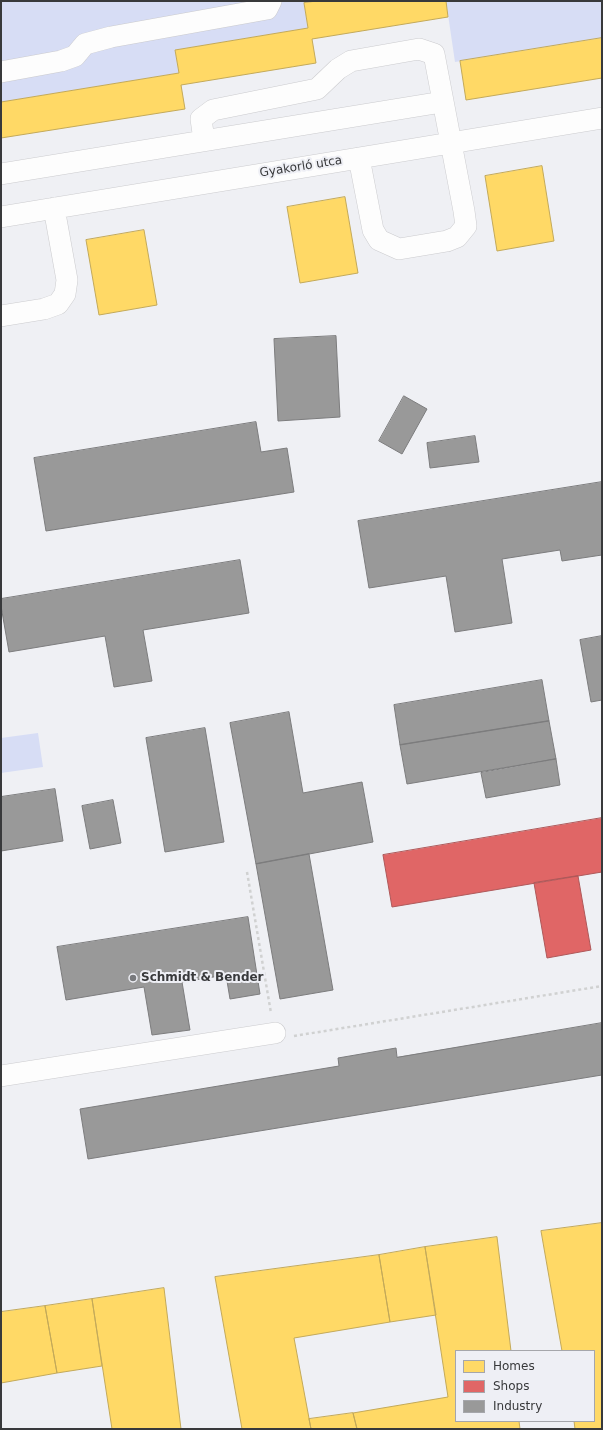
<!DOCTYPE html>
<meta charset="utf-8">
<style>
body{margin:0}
#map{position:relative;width:603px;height:1430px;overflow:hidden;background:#eff0f4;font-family:"DejaVu Sans",sans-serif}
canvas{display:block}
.frame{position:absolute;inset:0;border:2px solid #38393b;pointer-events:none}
.legend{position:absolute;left:455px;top:1350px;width:140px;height:72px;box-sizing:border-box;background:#eeeff5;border:1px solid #a5a6ab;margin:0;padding:5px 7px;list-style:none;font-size:12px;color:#38393b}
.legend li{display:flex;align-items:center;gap:8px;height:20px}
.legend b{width:20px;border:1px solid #a5a6ab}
</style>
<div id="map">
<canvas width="603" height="1430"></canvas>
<div class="frame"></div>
<ul class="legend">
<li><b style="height:11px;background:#ffd966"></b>Homes</li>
<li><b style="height:11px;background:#e06666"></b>Shops</li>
<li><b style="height:11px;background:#999"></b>Industry</li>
</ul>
</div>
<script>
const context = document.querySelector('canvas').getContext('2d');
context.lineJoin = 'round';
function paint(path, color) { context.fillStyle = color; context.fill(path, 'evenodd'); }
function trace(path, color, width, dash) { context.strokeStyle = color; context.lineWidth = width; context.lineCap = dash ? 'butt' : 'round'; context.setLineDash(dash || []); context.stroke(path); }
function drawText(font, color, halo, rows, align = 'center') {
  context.font = font + ' "DejaVu Sans",sans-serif'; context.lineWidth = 4; context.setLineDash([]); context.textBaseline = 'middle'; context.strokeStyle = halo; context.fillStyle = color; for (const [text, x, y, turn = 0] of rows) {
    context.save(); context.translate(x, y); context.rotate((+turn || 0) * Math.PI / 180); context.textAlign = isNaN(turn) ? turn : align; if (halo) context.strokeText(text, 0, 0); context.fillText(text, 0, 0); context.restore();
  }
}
paint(new Path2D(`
 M1,1H317L304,3L308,28L175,50L179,73L1,102Z
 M446,1H602V38L455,62Z
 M38,733L43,767L1,773V738Z`), '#d7ddf5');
const homes = new Path2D(`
 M317,1H446L448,17L312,39L316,63L181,85L185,109L1,138V102L179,73L175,50L308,28L304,3Z
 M602,38V78L466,100L460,61Z
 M542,166L554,241L497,251L485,176Z
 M345,197L358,273L300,283L287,207Z
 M144,230L157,305L99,315L86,240Z
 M602,1223V1429H575L574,1421H594V1351H562L541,1231Z
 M497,1237L511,1351H456V1421H519L520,1429H357L353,1413L448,1397L425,1247Z
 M425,1247L436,1315L390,1322L379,1255Z
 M379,1255L390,1322L294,1338L311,1429H242L215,1277Z
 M164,1288L181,1429H112L92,1299Z
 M92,1299L102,1366L57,1373L45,1306Z
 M45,1306L57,1373L1,1383V1312Z
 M353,1413L357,1429H311L309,1419Z`);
paint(homes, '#ffd966');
trace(homes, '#c3a959', 1);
const shops = new Path2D(`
 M602,818V872L392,907L383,855Z
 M578,876L591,950L547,958L534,883Z`);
paint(shops, '#e06666');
trace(shops, '#ae5859', 1);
const industry = new Path2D(`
 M336,336L340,417L278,421L274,339Z
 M404,396L427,409L402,454L379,441Z
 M256,422L261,452L287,448L294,492L46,531L34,458Z
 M475,436L479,462L430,468L427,443Z
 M602,482V555L562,561L560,550L502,559L512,623L455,632L446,576L369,588L358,521Z
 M240,560L249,613L143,630L152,681L114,687L105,636L9,652L1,606V599Z
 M602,636V700L591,702L580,640Z
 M542,680L549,721L400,745L394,705Z
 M289,712L303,793L362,782L373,842L256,864L230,723Z
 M549,721L556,759L407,784L400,745Z
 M205,728L224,842L165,852L146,738Z
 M556,759L560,785L486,798L481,773Z
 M55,789L63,841L1,851V797Z
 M113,800L121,843L90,849L82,806Z
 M309,854L333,990L280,999L256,864Z
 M248,917L260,994L230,999L226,975L182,982L190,1030L152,1035L144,987L66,1000L57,947Z
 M602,1023V1075L88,1159L80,1109L339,1066L338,1058L396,1048L397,1057Z`);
paint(industry, '#999');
trace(industry, '#7c7c7d', 1);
const minor = new Path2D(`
 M1,72L61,61L75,56L85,44L111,37L267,9L271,1
 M204,140L201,119L213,110L317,89L338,69L351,61L419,49L434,54L464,211L466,226L457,237L447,241L399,249L379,240L373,230L359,158
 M1,174L442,102
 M1,217L602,118
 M1,316L44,309L58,304L65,294L67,280L54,208
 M1,1076L275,1033`);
trace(minor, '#cbcbce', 22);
trace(new Path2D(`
 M247,872L271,1013
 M294,1036L602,986`), '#d0d1d1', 2.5, [3, 3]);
trace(minor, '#fdfdfd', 21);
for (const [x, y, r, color] of [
 [133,978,4,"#78797c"]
]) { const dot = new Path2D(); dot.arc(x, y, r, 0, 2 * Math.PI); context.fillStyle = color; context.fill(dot); trace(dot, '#eeeff5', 1.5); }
drawText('12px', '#38393b', '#eeeff5', [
 ["Gyakorló utca",301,167,-9]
]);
drawText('bold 12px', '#38393b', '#eeeff5', [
 ["Schmidt & Bender",141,978]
], 'left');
</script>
